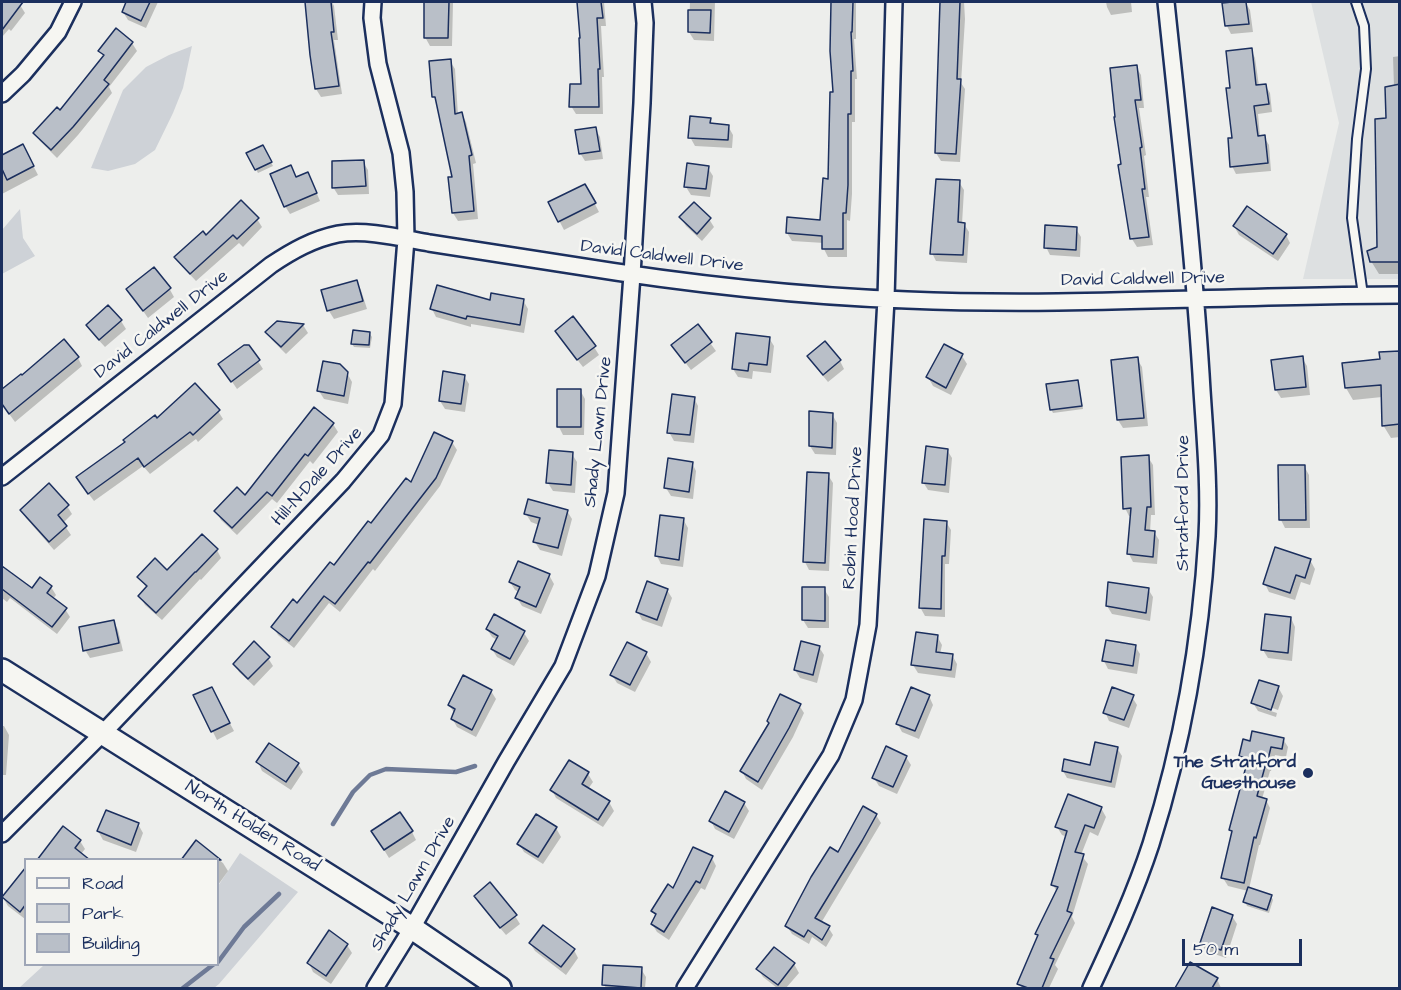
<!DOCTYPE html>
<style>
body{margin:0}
#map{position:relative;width:1401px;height:990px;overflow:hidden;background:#edeeec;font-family:"Architects Daughter",sans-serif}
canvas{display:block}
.frame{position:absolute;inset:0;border:3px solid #1b2f5e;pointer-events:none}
.legend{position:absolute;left:24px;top:858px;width:195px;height:108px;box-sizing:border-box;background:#f6f6f2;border:2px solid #9ea6b7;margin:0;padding:8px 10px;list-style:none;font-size:18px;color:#1b2f5e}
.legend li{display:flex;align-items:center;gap:12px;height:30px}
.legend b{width:30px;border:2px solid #9ea6b7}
.scale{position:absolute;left:1182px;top:939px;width:120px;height:27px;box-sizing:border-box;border:3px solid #1b2f5e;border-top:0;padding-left:8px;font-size:18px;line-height:21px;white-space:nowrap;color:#1b2f5e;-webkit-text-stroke:4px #f6f6f2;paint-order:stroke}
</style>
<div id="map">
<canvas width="1401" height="990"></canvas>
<div class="frame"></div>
<ul class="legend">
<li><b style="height:8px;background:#f6f6f2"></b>Road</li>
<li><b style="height:16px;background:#ced2d7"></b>Park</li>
<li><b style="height:16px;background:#b9bfc8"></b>Building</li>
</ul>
<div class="scale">50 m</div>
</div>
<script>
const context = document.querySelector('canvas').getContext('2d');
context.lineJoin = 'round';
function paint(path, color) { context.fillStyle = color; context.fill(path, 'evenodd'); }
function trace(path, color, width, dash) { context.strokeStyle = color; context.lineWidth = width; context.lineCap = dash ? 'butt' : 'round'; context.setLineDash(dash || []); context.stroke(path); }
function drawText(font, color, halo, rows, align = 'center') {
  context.font = font + ' "Architects Daughter",sans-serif'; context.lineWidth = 5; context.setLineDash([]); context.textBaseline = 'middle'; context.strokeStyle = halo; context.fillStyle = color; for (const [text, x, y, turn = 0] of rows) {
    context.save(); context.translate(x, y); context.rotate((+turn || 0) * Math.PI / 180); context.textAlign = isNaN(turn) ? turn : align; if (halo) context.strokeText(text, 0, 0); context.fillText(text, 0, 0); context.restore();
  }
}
paint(new Path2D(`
 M1311,2H1399V279H1303L1339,123Z`), '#dde0e1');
paint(new Path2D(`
 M192,46L183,88L173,113L155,150L135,164L108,171L91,168L123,90L146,67L169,55Z
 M20,209L23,238L35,256L2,274V230Z
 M240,853L298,892L219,984L214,988H19L44,965L218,964V886Z`), '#ced2d7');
paint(new Path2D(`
 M2,2H16L20,5L25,13L11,31L9,29L2,37Z
 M128,2H158L146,28L128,20L123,12Z
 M307,2H332L334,6L338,40H334L342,94L321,97L316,89L311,55Z
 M426,2H452L453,3L452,46H430L425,37Z
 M578,2H604L606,26H601L604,77H602L603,114H576L571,106L583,85L582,40Z
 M690,2H715L714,41L694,40L689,32Z
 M833,2H856V39H854L857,79H855V122H852V194L850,221L847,220V257H828L824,249V243L792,241L787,233L821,222L830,180L834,94L831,51Z
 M940,2H964L965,19L961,83L965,89L960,162L941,161L936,153Z
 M1106,2H1131L1132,12L1111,15L1107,7Z
 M1245,2L1250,10L1253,32L1231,34L1227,26L1224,4Z
 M132,43L137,51L109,87L112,93L78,135L57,158L40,141L35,133L60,112L104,58L100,51Z
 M1251,50L1255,58L1259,86L1265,85L1270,93L1272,112L1258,114L1260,137H1264L1269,145L1271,171L1236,174L1232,166L1234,139L1232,89Z
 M1400,56V274H1379L1371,261L1379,249L1388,120L1394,87L1393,57Z
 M450,61L455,69L458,115L462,114L466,122L476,163L473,164L478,219L458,221L453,213L454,178L438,104L434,97Z
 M1136,67L1141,75L1144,108H1139L1146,155L1144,156L1149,197H1146L1153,245L1137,247L1132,239L1120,166H1123Z
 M710,119L713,125L728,126L733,135L732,148L695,146L690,137Z
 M595,128L600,137L603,159L585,161L580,153Z
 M23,146L38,175L2,194V157Z
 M263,147L273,166L258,173L248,154Z
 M363,162L368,170L369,194L338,195L333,187Z
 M708,168L713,176L710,197L691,195L686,187Z
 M296,178L312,182L320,201L290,214L285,206Z
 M959,182L964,190L962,224H964L969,232L967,263L936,261L932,253Z
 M585,185L599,212L564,230L550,203Z
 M681,218L709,219L714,227L702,241L686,226Z
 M257,219L262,227L243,247L239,243L196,281L181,265L176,257L206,237Z
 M1234,226L1286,235L1290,243L1278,261L1239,235Z
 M1076,229L1081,237L1080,257L1050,255L1046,247Z
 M356,281L361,290L367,309L334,319L329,311L323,291Z
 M169,288L174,297L148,318L128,289Z
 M523,300L528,309L524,333L471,324V327L436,317L432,309L491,302Z
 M108,307L121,321L126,329L105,347L92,333L88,325Z
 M277,322L303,325L308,333L286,354L272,340L267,332Z
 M698,326L716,351L691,370L678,353Z
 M370,334L372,337L370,348L354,347L352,344Z
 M769,338L774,346L771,373L753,371L752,379L738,377L733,369Z
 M561,339L594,347L599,355L583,367Z
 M63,342L78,358L82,366L15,422L2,404V391L21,376L22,377Z
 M247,344L263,369L237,389L220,364Z
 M944,346L962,356L967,364L951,395L933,386L928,377Z
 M1400,353V437L1391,438L1383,425L1382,397L1353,400L1346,388Z
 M809,357L840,361L844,369L828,382L814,365Z
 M1302,358L1307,366L1310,395L1281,398L1276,390Z
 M1137,359L1142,367L1148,426L1123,428L1118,420Z
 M347,373L352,382L348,404L324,399L319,391Z
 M464,376L469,384L465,412L445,409L440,401Z
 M1077,381L1079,385L1083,409L1053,413L1051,409Z
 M580,390L585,399L584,435H563L559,427Z
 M694,398L698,406L694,443L674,441L669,432Z
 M218,411L223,419L198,442L196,439L150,474L143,466L94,501L82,485L156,420Z
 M832,414L837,423L836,455L815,454L810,446Z
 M333,424L338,432L313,464L310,461L277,503L272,499L237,535L221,520L216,511L245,497Z
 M452,442L457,450L440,486L375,571L373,569L340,612L329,603L294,648L278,635L273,627L298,605L334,567L371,525Z
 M947,450L952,458L949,493L928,490L923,482Z
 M572,454L577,462L575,493L553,491L548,483Z
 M1148,457L1153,465L1155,515H1151L1150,532H1154L1159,540L1157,564L1133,562L1129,554L1132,516H1129L1125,508Z
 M692,463L696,471L693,499L671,496L666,488Z
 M1304,466L1309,475L1310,528H1285L1281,520Z
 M828,475L833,483L829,571L809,570L805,562Z
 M67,506L72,514L63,523L71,535L54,550L26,518L21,510Z
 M567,511L572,519L562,556L540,550L535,542L539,525L531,522L526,514Z
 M683,519L688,528L683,567L661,564L657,556Z
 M946,522L951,530L949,564H945V617L925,616L920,607Z
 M217,550L221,558L201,580L200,579L162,620L145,605L140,596L147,589L139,577L167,572Z
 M1310,560L1315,569L1310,585L1301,582L1295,600L1269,592L1265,584Z
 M2,568L32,590L51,587L56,595L53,599L65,609L70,617L57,634L10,598L7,602L2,598Z
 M549,575L554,584L541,614L522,606L517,598L519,592L515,590L510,582Z
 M824,589L829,597V628H808L803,620Z
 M1148,589L1153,597L1150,621L1112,614L1107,606Z
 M667,590L672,598L662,627L642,620L638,612Z
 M1291,618L1295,627L1292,661L1268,658L1263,650Z
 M114,622L118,630L123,651L90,658L85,650Z
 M487,629L524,633L529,641L514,666L497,657L492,649L497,640L492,637Z
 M937,636L942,645L940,654L952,655L957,664L955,678L918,673L913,665Z
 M1135,646L1140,654L1137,674L1108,669L1104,661Z
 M819,647L824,655L817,683L800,678L795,670Z
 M646,653L651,662L635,692L617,683L612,675Z
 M268,658L273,666L254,686L239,672L234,664Z
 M1278,687L1283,696L1278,710L1258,703V707L1277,713L1276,717L1258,711L1253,703Z
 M491,691L496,699L476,737L457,727L452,718L455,714L449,705Z
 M195,696L216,697L234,731L217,740Z
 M929,696L933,705L919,739L902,732L897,723Z
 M1132,697L1137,705L1129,728L1109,721L1105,712Z
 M799,705L804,713L793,737L762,790L746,779L742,771Z
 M2,726H4L9,735L6,775H2Z
 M1283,739L1288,747L1286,757L1275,755L1271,771H1270L1262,799L1266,800L1270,808L1260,845H1259L1249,889L1271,896L1273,900L1269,913L1247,906L1245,902L1248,891L1228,886L1223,878L1233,834L1231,830L1248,765H1246L1241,756L1251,743Z
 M1117,748L1122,756L1115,788L1067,778L1063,771L1092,767Z
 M906,757L911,765L897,794L879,786L874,778Z
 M258,762L298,764L303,772L291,790L262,771Z
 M588,774L593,782L588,789L609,802L614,811L603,827L556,798L552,790Z
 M744,803L749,811L734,839L715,829L711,821Z
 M1101,808L1106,817L1098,836L1090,832L1081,855L1088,864L1072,917L1075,923L1055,965L1058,969L1049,988H1022L1019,984L1039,936L1037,934L1057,892L1053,885L1067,837L1062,835L1057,827Z
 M876,815L881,823L821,923L828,927L833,935L826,947L812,937L809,944L792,934L787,926L838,854Z
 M537,816L556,828L561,837L543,864L524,852L519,844Z
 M138,824L143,833L136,852L103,840L98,831Z
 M412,832L416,840L389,858L378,840Z
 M80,841L85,849L81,854L39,860Z
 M196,842L223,863L228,871L218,885V860Z
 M712,858L716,866L705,890L701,888L669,940L657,932L652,924L656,917L653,911Z
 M26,877V918L25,919L8,906L3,898Z
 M476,896L515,916L520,924L506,935L480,904Z
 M1232,916L1237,924L1226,958L1206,951L1201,943Z
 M530,943L574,950L578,958L566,975L535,951Z
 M347,945L352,953L331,984L313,972L309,963Z
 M794,964L799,973L786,988H777L763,977L758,969Z
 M1190,966L1217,979L1221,988H1176Z
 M641,969L646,977L645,988H606L604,985Z`), '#0003');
trace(new Path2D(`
 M333,824L353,792L370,775L386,769L456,772L475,766
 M218,962L244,927L279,894
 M183,988L214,964`), '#6e7a96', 4.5);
const building = new Path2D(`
 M2,2H23L2,30Z
 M126,2H150L141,21L122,12Z
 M305,2H331L334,32H331L339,86L315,89L310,55Z
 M424,2H449L448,38H424Z
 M577,2H601L603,18H597L600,69H598L599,107H569L570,84H581L579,38H580Z
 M831,2H853L852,32H851L853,71H851V114H848V185L846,213H843V249H822V236L786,233L787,217L820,220L823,178L828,179L830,92H833L830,51Z
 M940,2H960L957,79H961L956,154L935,153Z
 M1232,2H1246L1249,24L1225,26L1222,3Z
 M688,10H711L710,33L688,32Z
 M116,28L133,42L104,80L109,84L73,127L51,150L33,133L57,107L60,110L104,55L98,51Z
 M1252,48L1256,85L1266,84L1269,104L1254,106L1258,136L1265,135L1268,163L1230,167L1228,138H1232L1226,88H1230L1226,51Z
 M451,59L455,114L462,112L472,155L469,156L474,211L452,213L448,177H452L435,97H432L429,61Z
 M1137,65L1141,100H1135L1142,147L1140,148L1145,189H1142L1149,237L1130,239L1118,165L1121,164L1114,117H1115L1110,68Z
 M1400,84V262H1370L1367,251L1377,247L1375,119L1386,118L1385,87Z
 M690,116L711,118L710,123L729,125L728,140L688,138Z
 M596,127L600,151L579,154L575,130Z
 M23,144L34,166L7,180L2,169V155Z
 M263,145L272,162L255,170L246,153Z
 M364,160L366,186L332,188V161Z
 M687,163L709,166L706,189L684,187Z
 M291,165L296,177L308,172L317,193L284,207L270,174Z
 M936,179L960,180L958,222L965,223L963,255L930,254Z
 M585,184L596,203L558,222L548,202Z
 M241,200L259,218L237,239L233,235L190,274L174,257L203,231L206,235Z
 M694,202L711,218L697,234L679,217Z
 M1247,206L1287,234L1273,254L1233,226Z
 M1045,225L1077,227L1076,250L1044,248Z
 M154,267L171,288L143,311L126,289Z
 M357,280L363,301L327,311L321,290Z
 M437,285L490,300L491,293L524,299L520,325L467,316L466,319L430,309Z
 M108,305L122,320L99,340L86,325Z
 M573,316L596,346L577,360L555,331Z
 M277,321L304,324L281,347L265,332Z
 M698,324L712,342L685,363L671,345Z
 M353,330L370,332L369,345L351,344Z
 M736,333L770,337L767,365L749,363L748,371L732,369Z
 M64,339L79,357L9,414L2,404V389L21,374L22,375Z
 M825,341L841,360L823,375L807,356Z
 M944,344L963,354L946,388L926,377Z
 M244,345H249L260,360L231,382L218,364Z
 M1400,351V424L1382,426L1381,385L1345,388L1342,363L1380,359L1379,352Z
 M1303,356L1306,387L1275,390L1271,360Z
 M1138,357L1144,418L1117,420L1111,360Z
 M323,361L340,364L348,372L344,396L317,391Z
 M443,371L465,375L461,404L439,401Z
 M1078,380L1082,406L1050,410L1046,384Z
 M195,383L220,410L193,435L190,432L144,467L138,458L88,494L76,477L125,442L123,440L155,415L157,418Z
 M557,389H581V427H557Z
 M672,394L695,397L690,435L667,433Z
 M314,407L334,423L308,456L305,454L272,496L267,492L232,528L214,511L237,487L245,495Z
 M809,411L833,413L832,448L809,446Z
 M434,432L453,441L436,478L370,563L368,562L335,604L324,596L289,641L271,627L293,599L297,603L330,562L334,565L368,521L371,523L406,478L411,482Z
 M926,446L948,449L945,485L922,483Z
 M549,450L573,452L571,485L546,483Z
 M1149,455L1151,507H1147L1145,530L1155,531L1153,557L1127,554L1131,508L1123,509L1121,457Z
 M668,458L693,462L689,492L664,488Z
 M1278,465H1305L1306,520H1279Z
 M807,472L829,473L825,563L803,562Z
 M49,483L69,505L58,515L67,526L49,542L20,510Z
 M528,499L568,510L558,548L533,542L540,518L524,514Z
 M660,515L684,518L679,560L655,556Z
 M924,519L947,521L945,556H942L941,609L919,608Z
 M202,534L218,549L196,572H195L156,613L138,596L147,586L137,577L155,558L167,570Z
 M1275,547L1311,559L1305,578L1296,575L1290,593L1263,584Z
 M518,561L550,574L536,607L515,598L520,587L509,582Z
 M2,566L32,588L40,577L52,586L47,593L67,608L52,627L2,589Z
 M647,581L668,589L657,620L636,612Z
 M1108,582L1149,588L1146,613L1106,606Z
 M802,587H825V621L802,620Z
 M494,614L525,631L510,659L491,649L498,636L486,629Z
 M1265,614L1291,617L1288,653L1261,650Z
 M114,620L119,643L83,651L79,627Z
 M916,632L938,635L936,652L953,654L951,670L911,665Z
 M1106,640L1136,645L1133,666L1102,661Z
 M254,641L270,657L248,679L233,664Z
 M801,641L820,646L813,675L794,670Z
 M627,642L647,652L630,685L610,675Z
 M463,675L492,690L472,730L451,719L455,709L448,705Z
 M1259,680L1279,686L1271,710L1251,703Z
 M212,687L230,723L211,732L193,695Z
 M911,687L930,695L915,731L896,724Z
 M1112,687L1134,695L1124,720L1103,713Z
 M780,694L801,704L789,728L758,782L740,771L769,723L767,721Z
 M1252,731L1284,738L1282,749L1271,747L1267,764L1266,763L1257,796L1267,799L1256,838L1254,837L1244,883L1221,878L1232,831L1229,830L1248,759L1239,756L1243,739L1250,741Z
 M1095,742L1118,747L1111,782L1062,771L1064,759L1090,765Z
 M269,743L299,763L286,782L256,762Z
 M886,746L907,756L893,787L872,778Z
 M569,760L589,772L582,784L610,801L598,820L550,790Z
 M725,791L745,802L729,832L709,821Z
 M1068,794L1102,807L1094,828L1085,825L1075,852L1084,854L1067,911L1072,913L1050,958L1054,959L1042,988H1028L1017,984L1038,935L1035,934L1058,887L1051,885L1067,831L1055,827Z
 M863,806L877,814L862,841L815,918L830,926L822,940L808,930L804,937L785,926L811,877L830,847L838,852Z
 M106,810L139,823L131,845L97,831Z
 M400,812L413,831L384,850L371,831Z
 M536,814L557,827L538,857L517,844Z
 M63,826L81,840L75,848L90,860H37Z
 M196,840L221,860H181Z
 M693,847L713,856L700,883L696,881L664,932L651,924L656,914L651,911L668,884L673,888Z
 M26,867V904L20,912L2,897Z
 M490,882L517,915L500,928L474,896Z
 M1248,887L1272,895L1267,910L1243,902Z
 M1212,907L1233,915L1221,950L1200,943Z
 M543,925L575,949L561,967L529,943Z
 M329,930L348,944L326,976L307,963Z
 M774,947L795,963L778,985L756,969Z
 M1190,962L1218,978L1212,988H1175Z
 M603,965L642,967L641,988L602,985Z`);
paint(building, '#b9bfc8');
trace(building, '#1b2f5e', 1.5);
const service = new Path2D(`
 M1356,2L1364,26L1366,69L1357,139L1352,218L1363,295`);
const minor = new Path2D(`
 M2,94L23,74L58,32L73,2
 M2,477L271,265C292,251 313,239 338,234C366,229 401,238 429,243C476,250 524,258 571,265C682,283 794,296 907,300C1071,307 1235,295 1400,295
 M2,834L102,734L343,481L381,435L393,404L406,239L405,192L401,153L378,64L372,18L373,2
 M375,988L412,928L506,762L563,666L597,576L616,493L632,275L642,103L645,23L643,2
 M685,988L831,755L854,700L868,625L886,299L894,2
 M1091,988C1113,941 1135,893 1151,844C1182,746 1201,638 1207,536C1210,482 1204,428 1201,374C1193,250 1179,126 1166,2`);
const secondary = new Path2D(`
 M2,670L412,928L500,988`);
trace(service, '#1b2f5e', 12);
trace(minor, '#1b2f5e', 20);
trace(secondary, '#1b2f5e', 26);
trace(service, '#f6f6f2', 8);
trace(minor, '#f6f6f2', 15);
trace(secondary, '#f6f6f2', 21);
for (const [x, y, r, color] of [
 [1308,773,6,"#1b2f5e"]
]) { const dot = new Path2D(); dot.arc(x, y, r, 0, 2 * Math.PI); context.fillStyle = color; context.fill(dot); trace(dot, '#f6f6f2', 2); }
drawText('18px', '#1b2f5e', '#f6f6f2', [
 ["David Caldwell Drive",662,257,7],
 ["David Caldwell Drive",1143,280,-1],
 ["David Caldwell Drive",162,325,-38],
 ["Shady Lawn Drive",599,432,-84],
 ["Hill-N-Dale Drive",318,477,-48],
 ["Stratford Drive",1184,503,-90],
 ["Robin Hood Drive",854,518,-87],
 ["North Holden Road",252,827,32],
 ["Shady Lawn Drive",414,884,-60]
]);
drawText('bold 18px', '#1b2f5e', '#f6f6f2', [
 ["The Stratford",1296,763],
 ["Guesthouse",1296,784]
], 'right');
</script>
